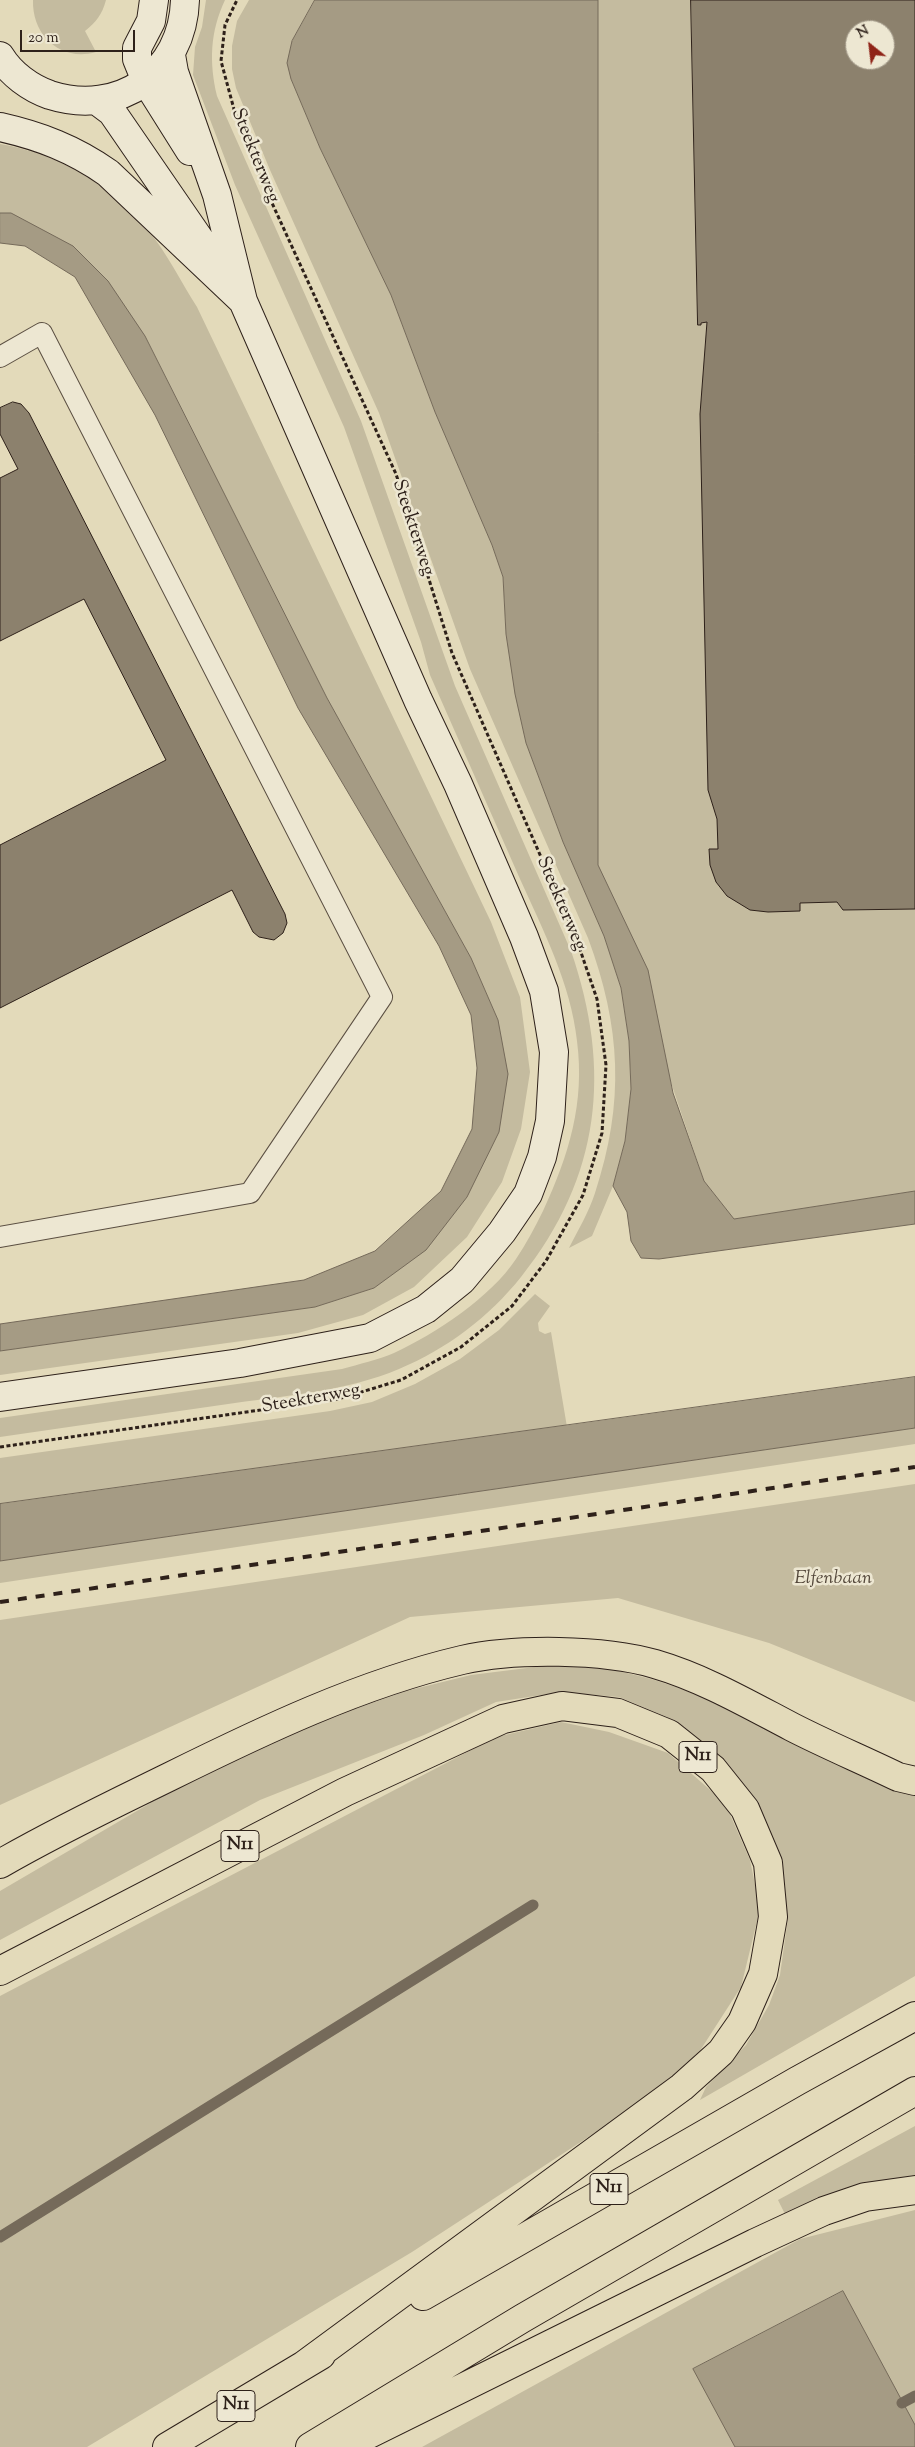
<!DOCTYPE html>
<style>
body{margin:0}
#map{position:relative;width:915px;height:2447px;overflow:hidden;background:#e3daba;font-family:"Sorts Mill Goudy",serif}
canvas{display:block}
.north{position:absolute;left:845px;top:20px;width:50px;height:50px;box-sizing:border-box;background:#ede7d2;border:1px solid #a19888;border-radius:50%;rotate:331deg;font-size:14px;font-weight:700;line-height:20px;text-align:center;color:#2e211a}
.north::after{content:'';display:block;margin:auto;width:18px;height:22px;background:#8f2418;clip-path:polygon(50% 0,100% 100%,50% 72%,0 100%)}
.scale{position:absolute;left:20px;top:30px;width:115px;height:22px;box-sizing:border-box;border:2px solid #2e211a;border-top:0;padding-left:6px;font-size:15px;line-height:18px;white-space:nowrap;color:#2e211a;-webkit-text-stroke:4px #ede7d2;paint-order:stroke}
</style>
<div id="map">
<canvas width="915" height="2447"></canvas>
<div class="north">N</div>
<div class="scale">20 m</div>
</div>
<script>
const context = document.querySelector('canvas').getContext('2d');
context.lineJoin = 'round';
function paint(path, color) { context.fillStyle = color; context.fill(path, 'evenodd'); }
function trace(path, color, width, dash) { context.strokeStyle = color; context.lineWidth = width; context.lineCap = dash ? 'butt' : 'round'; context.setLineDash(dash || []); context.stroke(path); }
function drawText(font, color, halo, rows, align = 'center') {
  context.font = font + ' "Sorts Mill Goudy",serif'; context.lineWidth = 5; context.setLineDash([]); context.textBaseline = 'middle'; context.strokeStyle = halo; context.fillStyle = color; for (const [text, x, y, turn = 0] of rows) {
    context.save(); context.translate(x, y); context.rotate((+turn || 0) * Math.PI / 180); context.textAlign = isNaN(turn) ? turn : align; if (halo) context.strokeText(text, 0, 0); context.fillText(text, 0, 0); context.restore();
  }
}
paint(new Path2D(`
 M33,0H106C102,15 96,22 85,31L96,52C61,62 32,36 33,0Z
 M206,0H225C210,32 209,62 217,96L361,421L455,686L571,951C612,1070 601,1177 521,1277C489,1317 447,1349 399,1369C347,1391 290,1395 235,1403C156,1414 78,1426 0,1437V1418L342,1369C359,1364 378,1360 394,1353C435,1334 491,1297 516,1259C526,1244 535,1227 543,1211C569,1155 585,1103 577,1041C571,984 543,930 520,879C490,811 460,743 430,675L421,642L344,427L235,185L193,75L195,47L202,27Z
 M249,0H315L292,41L291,79L320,148L391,295L435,412L492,545L503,577L506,634L526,743L563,842L604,936L621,988L629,1041L631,1089L625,1141L613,1186L592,1236L569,1248C578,1230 589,1212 595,1193C625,1102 621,1027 588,938L470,669L379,413L270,170L236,88L232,69V46L237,21Z
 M598,0H915V1191L734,1219L704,1181L598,865ZM855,30H885V60H855Z
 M0,144C59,154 109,184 148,230C167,253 181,282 197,307L491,922L520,997L530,1072L521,1129L502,1182L467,1237L414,1287L363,1315L298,1333L0,1375V1351L315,1307L374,1288L467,1197L498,1020L471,958L327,698L145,336L11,213H0Z
 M535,1294L550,1306L538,1323L539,1331L545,1334L551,1332L567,1427L0,1504V1458L330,1411L372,1402L415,1384L460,1359L499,1330Z
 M915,1428V1444L0,1583V1561Z
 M915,1484V1702L769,1643L618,1598L410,1617L0,1805V1620Z
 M559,1664C613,1666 669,1681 717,1704C783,1735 844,1775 915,1794V1976L700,2100L706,2087L746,2045L769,2005L780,1975L788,1918L781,1865L737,1777L703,1743L667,1717L619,1697L561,1692L496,1702L424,1735L260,1800L0,1940V1891L224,1760L306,1726L406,1691L471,1675Z
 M561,1722L609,1732L668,1753L725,1803L750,1860L760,1909L741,1987L685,2074L412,2252L87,2447H0V1996L496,1737Z
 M915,2126V2175C865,2183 831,2192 785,2214L778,2200Z
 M915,2210V2447H422L800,2239Z`), '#c4bb9f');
const water = new Path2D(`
 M315,0H598V865L648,970L673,1093L704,1181L734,1219L915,1191V1224L659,1259L641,1258L631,1241L627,1212L613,1186L625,1141L631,1089L629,1041L621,988L604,936L563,842L526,743L515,694L506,634L503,577L492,545L435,412L391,295L320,148L291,79L287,63L292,41Z
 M0,213H11L73,246L108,281L145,336L327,698L471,958L498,1020L508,1074L499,1132L467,1197L426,1250L374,1288L315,1307L0,1351V1324L304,1280L375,1251L441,1191L472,1129L477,1068L471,1015L439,946L298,708L155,415L75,277L25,246L0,243Z
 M915,1377V1428L0,1561V1504Z
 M843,2291L915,2425V2447H735L693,2369Z`);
paint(water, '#a59b84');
trace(water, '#756a5a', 1);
trace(new Path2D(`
 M0,2237L533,1905
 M902,2403L915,2396`), '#756a5a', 11);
const building = new Path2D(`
 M691,0H915V909L843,910L837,902L800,903V911L768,912L750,910L727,896L716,882L710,865L709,849H718L717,819L708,790L700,414L707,322L701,323V325H698ZM855,30H885V60H855Z
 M13,402L21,404L29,413L285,914L287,923L283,933L274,940L259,937L253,932L232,890L0,1008V845L166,760L84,599L0,641V478L18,469L0,434V408Z`);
paint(building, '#8c816d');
trace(building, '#2e211a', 1);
const lane = new Path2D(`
 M0,357L42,333L382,997L250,1193L0,1237`);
const secondary = new Path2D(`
 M154,0L151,21L137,48V59L146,81L190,151
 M0,56C11,74 30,88 50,95C119,117 183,73 185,0
 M96,100L112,112L209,253
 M0,127C40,136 74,149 108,173L243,301
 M0,1397L240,1363L370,1338L426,1309L462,1280L502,1232L528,1194L542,1157L550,1121L554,1052L544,991L524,937L458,784L418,700L243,301L217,195L174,72L171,55`);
const highway = new Path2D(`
 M0,1864C55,1832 112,1805 169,1777C262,1731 360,1684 462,1660C515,1648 603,1649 655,1664C703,1678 748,1704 792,1727C827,1745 863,1760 898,1777L915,1781
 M0,1971L345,1792L503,1719L562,1706L618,1713L669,1734L713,1769L745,1809L768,1863L773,1917L763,1974L742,2022L721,2052L682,2087L304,2365
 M423,2296L797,2081L915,2016
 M167,2447L321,2355
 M310,2447L523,2318L915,2091
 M343,2447L755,2243L824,2211L865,2197L915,2190`);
trace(lane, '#5b4f42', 22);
trace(secondary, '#2e211a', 30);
trace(highway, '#2e211a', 30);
trace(new Path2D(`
 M0,1447L338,1399L401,1380L461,1347L512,1306L546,1261L583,1195L602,1133L606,1065L597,999L575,935L452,653L396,474L272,203L235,113L221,61L225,25L237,0`), '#2e211a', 3, [4, 2.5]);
trace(lane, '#ede7d2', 20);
trace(secondary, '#ede7d2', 28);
trace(highway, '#e3daba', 28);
trace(new Path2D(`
 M0,1602L915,1467`), '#2e211a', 4, [9, 9]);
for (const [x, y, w] of [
 [698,1757,38],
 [240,1846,38],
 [609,2189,38],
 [236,2406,38]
]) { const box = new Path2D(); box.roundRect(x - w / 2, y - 15.5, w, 31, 4); context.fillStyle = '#ede7d2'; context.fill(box); trace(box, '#2e211a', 1); }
drawText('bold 18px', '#2e211a', null, [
 ["N11",698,1757],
 ["N11",240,1846],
 ["N11",609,2189],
 ["N11",236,2406]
]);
drawText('19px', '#2e211a', '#ede7d2', [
 ["Steekterweg",254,156,68],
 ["Steekterweg",412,528,72],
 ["Steekterweg",560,904,67],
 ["Steekterweg",311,1400,-10]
]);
drawText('italic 19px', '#54483b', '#ede7d2', [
 ["Elfenbaan",833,1580]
]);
</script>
